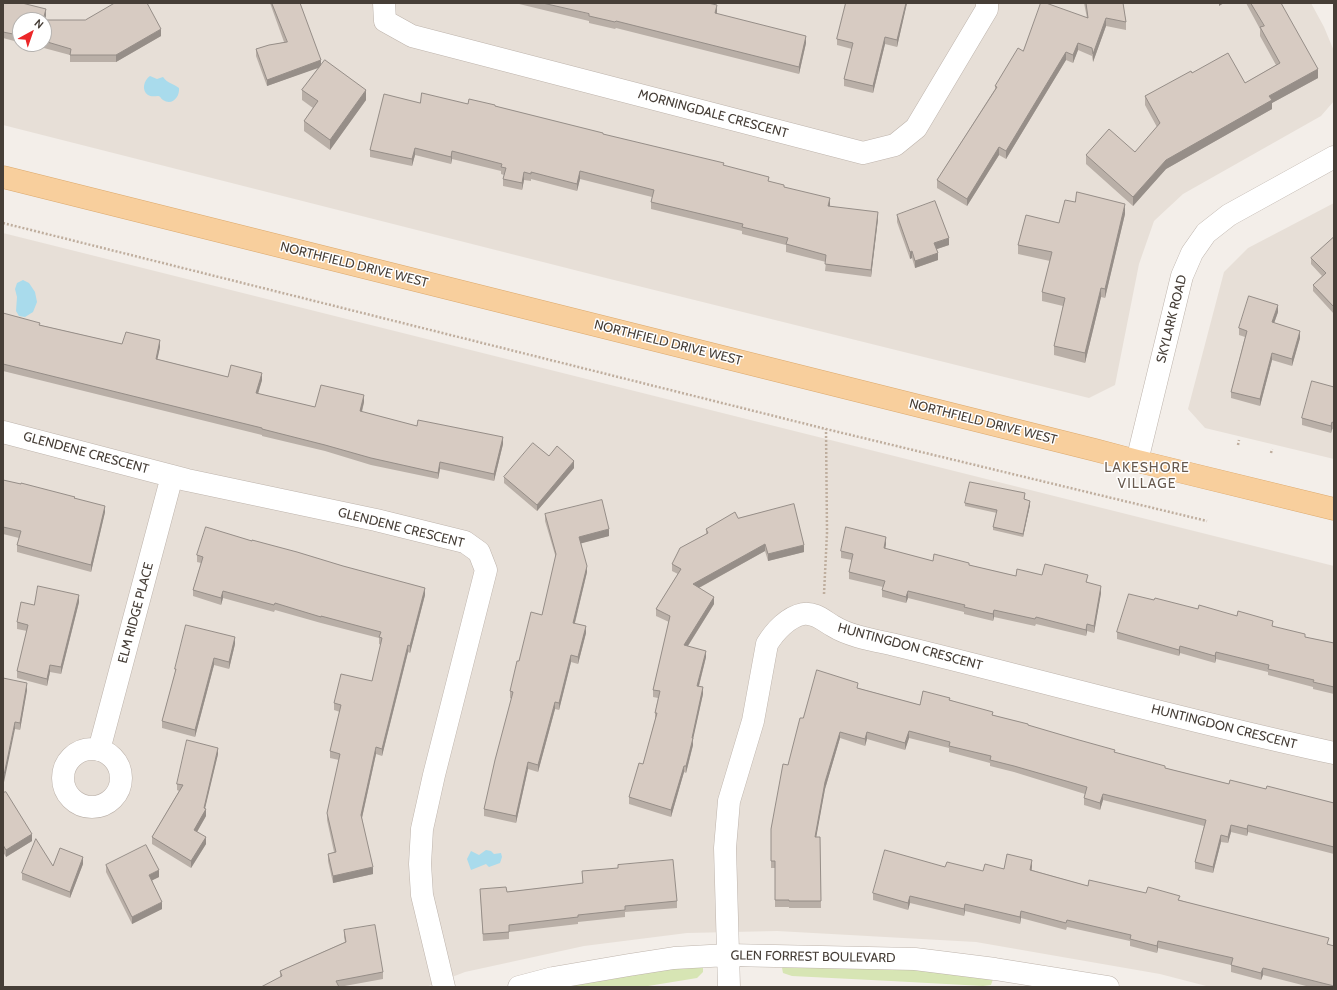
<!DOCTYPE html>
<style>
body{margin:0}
#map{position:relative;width:1337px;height:990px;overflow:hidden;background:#f3eee9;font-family:Cabin,sans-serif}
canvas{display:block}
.frame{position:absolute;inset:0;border:4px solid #463e37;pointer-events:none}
.north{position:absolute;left:12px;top:12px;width:40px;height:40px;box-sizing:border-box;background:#fff;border:1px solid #b5b2af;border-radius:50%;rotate:40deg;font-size:11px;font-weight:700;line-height:16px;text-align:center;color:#463e37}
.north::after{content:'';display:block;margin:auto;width:14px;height:18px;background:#ec2729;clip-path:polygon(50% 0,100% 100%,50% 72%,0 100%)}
</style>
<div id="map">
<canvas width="1337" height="990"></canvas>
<div class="frame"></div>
<div class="north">N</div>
</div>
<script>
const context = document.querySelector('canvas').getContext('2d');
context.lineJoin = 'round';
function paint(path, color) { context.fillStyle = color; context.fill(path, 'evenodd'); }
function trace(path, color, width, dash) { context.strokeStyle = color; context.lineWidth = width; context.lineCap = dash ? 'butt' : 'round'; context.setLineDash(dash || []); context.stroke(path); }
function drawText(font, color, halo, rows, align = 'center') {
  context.font = font + ' Cabin,sans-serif'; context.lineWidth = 3; context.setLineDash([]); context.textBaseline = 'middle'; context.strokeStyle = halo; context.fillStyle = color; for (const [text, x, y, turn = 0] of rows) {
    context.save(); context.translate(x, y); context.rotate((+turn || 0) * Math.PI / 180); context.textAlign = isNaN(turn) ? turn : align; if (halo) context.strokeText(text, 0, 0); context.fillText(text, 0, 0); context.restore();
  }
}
paint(new Path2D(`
 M3,3H1311L1324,27L1334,51V101L1321,116L1183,194L1154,221L1139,264L1115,385L1089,398L606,278L3,125ZM20,20H44V44H20Z
 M1334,203V459L1205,428L1188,409L1224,272L1248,248Z
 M3,233L1334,566V987H1210L1160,974L976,942L777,931L687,933L584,946L465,972L426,987H3Z`), '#e7dfd7');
paint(new Path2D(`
 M699,962L703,966V972L697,978L642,987H547Z
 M785,964L920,967L993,979L991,985L983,986L891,981L792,976L783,973L782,968Z`), '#d7e5b4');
paint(new Path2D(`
 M150,76L157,79L163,77C168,84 173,83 179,88C180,97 172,106 163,100C159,97 162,97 158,96C155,96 151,97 148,95C141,90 144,80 150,76Z
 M23,280L29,283L35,292L37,302L33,312L25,317L19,316L16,311L17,297L15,289L17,283Z
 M486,850L491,851L494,854L501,853L502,857L500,863L489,867L486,864L471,870L467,859L471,851L479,855Z`), '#a9dbec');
const minor = new Path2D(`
 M384,3L385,21L412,36L863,153L895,145L916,128L987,9V3
 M3,432L187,480L376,520L465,542L479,552L486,570L434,775L422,829L420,864L422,895L444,987
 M1137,461L1182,276L1192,253L1206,233L1229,215L1334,157
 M63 778a29 29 0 1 1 58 0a29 29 0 1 1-58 0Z
 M99,750L172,476
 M519,987L553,978L629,965L674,958L728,955L915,959L995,969L1108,987
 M729,987L725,848L729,801L753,721L767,644C775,631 788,617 803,614C815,612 824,621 833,626C849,636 872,640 891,644C1039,680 1185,721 1334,753`);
const major = new Path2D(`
 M3,177L1095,450L1137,461L1334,509`);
trace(minor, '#beb4ac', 23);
trace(major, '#dca96e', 23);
trace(new Path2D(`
 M3,223L826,429L1207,521
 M1238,445L1239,440
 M1271,453L1272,449
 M824,594L827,533L826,429`), '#bfae9e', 2.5, [2, 2]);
trace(minor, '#fff', 22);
trace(major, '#f8cf9d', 22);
paint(new Path2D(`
 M3,3L46,16L45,20L161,36L116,62H70V55L29,44H44V20H20V42L19,41L18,42L3,38Z
 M270,3H300L321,65L366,100L330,150L304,131V121L313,108L302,100V90L319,67L267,86L256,56V49L284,42Z
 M515,3H708L717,12L716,14L806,43L799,74L616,28L615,29L589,23V21Z
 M846,3H907L897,47L885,44L873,93L844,86V79L852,49L837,45V39Z
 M1084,3H1123L1126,22V30L1106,26L1093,62L1092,56L1078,50L1073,63L1066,60L1006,159L999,155L967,206L937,188V180L995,89V86L1023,51L1087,18Z
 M1246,3H1281L1318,78L1272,103V109L1166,169L1133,206L1086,164V155L1135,152L1157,127L1145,105V96L1192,73L1245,83L1276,65L1260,36V29Z
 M420,103L495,106L724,166L784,187L830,205V206L878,219L871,277L825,271L826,262L786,252V245L742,234V231L651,209V202L652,197L580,179L577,191L531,179V181L524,180L522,190L503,186V179L504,175L501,174V171L452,159L451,164L415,155L412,166L370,157V150Z
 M1125,214L1105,298L1101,297L1085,363L1054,355V346L1063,306L1042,301V292L1050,261L1018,254V245L1059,223Z
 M897,215L949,245L937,249L938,260L915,268L912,258L910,259L897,222Z
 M1334,237V314L1313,291V285L1322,276L1311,264V258Z
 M1278,312L1274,323L1300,338L1292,366L1272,360L1260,406L1231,398V392L1245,337L1239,335V328Z
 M3,313L40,325L122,344L160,347L157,359L228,377L262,380L258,394L315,407L364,402L362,412L417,426L503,444L494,481L440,469L438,479L371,465L325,451L262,436V435L3,371Z
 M1334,387V430L1332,429L1331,433L1302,425V418Z
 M574,468L537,511L504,483V477Z
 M3,480L75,498L105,512L91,572L17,552V545L19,538L3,534Z
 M1025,496L1024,500L1030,505L1023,537L993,530V527L997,513L965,506V503Z
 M545,514L609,536L581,543L587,572L575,623L586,633L578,664L571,662L559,710L555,709L538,772L528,769L516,823L484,816V809L512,699L510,698V691L519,661L542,615L556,558L545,521Z
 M738,518L804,552L768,561L765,551L699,588L714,604L688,646L706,657L699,686L703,694L693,738V745L686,773L684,772L671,817L629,804V797L643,764L655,720V713L658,698L653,697V690L669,622L656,616V609L678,574L672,571V564L706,534V529Z
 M886,544L885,549L933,561L969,565L1016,576L1042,575L1088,582V583L1101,593L1094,633L1087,631L1086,636L1036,624L1035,626L994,617L993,621L964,614V612L908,598L906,603L882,597V590L883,587L849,579V572L852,560L841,558V551Z
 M197,555L425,595L410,653L408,652L382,756L376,754L362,818L373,874L333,883L328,861V854L334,852L327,820V813L339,760L330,758V751L340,712L334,710V703L372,681L381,645L379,644V638L321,623L275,610L274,612L223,598L221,605L193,596V590L201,563L197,562Z
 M1154,600L1273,626L1305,637L1334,643V694L1313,689V687L1268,675V672L1216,659L1215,663L1180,653L1179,656L1117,639V632Z
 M79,602L61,674L50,672L47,686L17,678V671L27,631L17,629V622L34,605Z
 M235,644L229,669L214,665L195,737L162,728V721L175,673V669Z
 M3,678L27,690L20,730L15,729Z
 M858,688L920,705L950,700L993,715L1028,725L1115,753L1165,768L1229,784L1266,789L1334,803V854L1248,832L1247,836L1231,832L1228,843L1221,842L1213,873L1195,869V862L1204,826L1103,800L1100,810L1084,805V798L1085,794L1014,772L990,766V763L949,752V748L909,738L905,750L867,739L865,746L840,738L825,789L816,837H820L821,908H789V907H775V868H771V829L788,765L803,718Z
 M218,754L205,809L206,816L197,832L206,844L191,868L152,844V837L179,791L177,790V784Z
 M3,793L32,841L6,857L3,852Z
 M83,864L70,898L22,880V873L53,866Z
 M106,865L159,877L152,880L162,909L132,924L106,872Z
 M1032,866V870L1088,886L1180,900L1329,945L1334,987H1310L1263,975L1261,980L1231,972V965L1158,948L1157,953L1130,946V941L1067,927L1066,930L1021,918L1020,924L965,911L964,916L910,903L908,910L873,900V893L945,867L983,871Z
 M582,871L677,901V908L625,912V917L578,922V924L509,932V939L483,941L480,889L507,892L583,883Z
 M344,930L383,972V979L339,987L280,977V971L345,942L344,937Z`), '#b9afa7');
paint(new Path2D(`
 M906,3H907L897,47V40Z
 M1219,3H1224L1219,6Z
 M717,5V12L715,20V13Z
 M46,9V16L44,23V20H43Z
 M1106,18V26L1093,62V54Z
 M161,29V36L116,62V55Z
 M806,36V43L799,74V67Z
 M885,37V44L873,93V86Z
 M1078,43V50L1073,63V55Z
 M1066,52V60L1006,159V151Z
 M321,60V67L267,86V80Z
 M1318,69V78L1272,103V109L1166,169L1133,206V197L1166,160L1269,96Z
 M366,90V100L330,150V140Z
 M999,147V155L967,206V199Z
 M415,148V155L412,166V159Z
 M452,151V159L451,164V157Z
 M580,171V179L577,191V184Z
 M524,172V180L522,190V183Z
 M830,198V205L828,213V206Z
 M1125,204V214L1105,298V289Z
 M878,212V219L871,277V270Z
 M949,238V245L934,250V243Z
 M912,251V258L910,259V252Z
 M938,253V260L915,268V261Z
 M1101,288V297L1085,363V353Z
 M1278,305V312L1272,329V322Z
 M1300,331V338L1292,366V359Z
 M160,340V347L156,366V359Z
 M1272,353V360L1260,406V399Z
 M262,373V380L256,400V393Z
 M364,395V402L360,418V411Z
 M1332,422V429L1331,433V426Z
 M503,437V444L494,481V474Z
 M574,461V468L537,511V505Z
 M440,462V469L438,479V473Z
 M1030,501V505L1023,537V534Z
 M105,506V512L91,572V565Z
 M609,529V536L579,544V537Z
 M886,537V544L884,555V548Z
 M765,544V551L693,591V584Z
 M804,545V552L768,561V554Z
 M587,566V572L573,630V623Z
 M1101,586V593L1094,633V626Z
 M425,588V595L410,653V646Z
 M223,591V598L221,605V598Z
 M908,591V598L906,603V597Z
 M79,595V602L61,674V667Z
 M714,597V604L684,652V645Z
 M994,610V617L993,621V614Z
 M1087,624V631L1086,636V630Z
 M586,626V633L578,664V657Z
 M235,637V644L229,669V662Z
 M408,645V652L382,756V749Z
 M1180,646V653L1179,656V650Z
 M706,651V657L697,693V686Z
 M1216,652V659L1215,663V656Z
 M571,655V662L559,710V703Z
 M214,658V665L195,737V730Z
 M50,665V672L47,686V679Z
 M27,683V690L20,730V723Z
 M703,687V694L692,744V738Z
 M555,702V709L538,772V765Z
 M15,722V729L3,787V780Z
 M909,731V738L905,750V743Z
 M840,732V738L825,789L815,844V837L825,782Z
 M867,732V739L865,746V739Z
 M693,738V745L686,773V766Z
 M376,747V754L361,822V815Z
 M218,748V754L204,812L206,809V816L194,837V830L204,808Z
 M528,762V769L516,823V816Z
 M684,766V772L671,817V810Z
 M1103,794V800L1100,810V803Z
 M1231,825V832L1228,843V837Z
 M1248,825V832L1247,836V829Z
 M32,834V841L6,857V850Z
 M1221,835V842L1213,873V867Z
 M206,837V844L191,868V861Z
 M83,857V864L70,898V892Z
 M1032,860V866L1030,877V870Z
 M373,867V874L333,883V876Z
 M159,870V877L149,882V875Z
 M910,896V903L908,910V903Z
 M162,902V909L132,924V917Z
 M965,904V911L964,916V909Z
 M1021,911V918L1020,924V917Z
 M1158,941V948L1157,953V946Z
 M1263,968V975L1261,980V973Z`), '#968e88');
const building = new Path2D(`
 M3,3H22L46,9L43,20H20V35L19,34L18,35L3,32Z
 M115,3H147L161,29L116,55H70L71,49L44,41V20H85Z
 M272,3H300L321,60L267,80L256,49L269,45L287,42Z
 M543,3H708L717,5L715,13L806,36L799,67L616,21L615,22L589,16V14Z
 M846,3H906L897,40L885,37L873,86L844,79L853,43L837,39Z
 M1041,3H1046L1088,18L1086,3H1123L1126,22L1106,18L1093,54L1092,48L1078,43L1073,55L1066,52L1006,151L999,147L967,199L937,180L997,87L995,86L1018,48L1023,51Z
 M1251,3H1281L1318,69L1269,96L1272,100L1166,160L1133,197L1086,155L1109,129L1135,152L1160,123L1145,96L1191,71L1192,73L1228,53L1245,83L1280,63L1260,27L1264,26Z
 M325,60L366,90L330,140L304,121L318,101L302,90Z
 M422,93L468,104L469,99L495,105V106L603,133V134L724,163L723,165L769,177L768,181L784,185V187L830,198L828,206L878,212L871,270L825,264L826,255L786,244L788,238L742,227L743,224L651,202L654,190L580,171L577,184L531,172V174L524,172L522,183L503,179L506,168L501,167L502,164L452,151L451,157L415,148L412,159L370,150L384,94L420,103Z
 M1077,192L1125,204L1105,289L1101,288L1085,353L1054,346L1065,298L1042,292L1052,252L1018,245L1026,215L1059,223L1065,200L1075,202Z
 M935,201L949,238L934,243L938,253L915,261L912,251L910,252L897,215Z
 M1334,237V307L1313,285L1326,273L1311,258Z
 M1249,296L1278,305L1272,322L1300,331L1292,359L1272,353L1260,399L1231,392L1247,331L1239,328Z
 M3,313L40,323L39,325L122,344L126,332L160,340L156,359L228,377L231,365L262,373L256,393L315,407L321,385L364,395L360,411L417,426L418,420L503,437L494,474L440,462L438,473L371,458L325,445L262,429V428L3,364Z
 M1312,381L1334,387V423L1332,422L1331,426L1302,418Z
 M533,443L549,456L557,446L574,461L537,505L504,477Z
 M3,480L21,484V483L75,497L74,498L105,506L91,565L17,545L21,531L3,527Z
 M970,482L1025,493L1024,499L1030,501L1023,534L993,527L997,510L965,503Z
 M602,500L609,529L579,537L587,566L573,623L586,626L578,657L571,655L559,703L555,702L538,765L528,762L516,816L484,809L495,760L513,692L510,691L517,661H519L531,612L542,615L556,554L545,514Z
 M794,504L804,545L768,554L765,544L693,584L714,597L684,645L706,651L697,686L703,687L692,738H693L686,766H684L671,810L629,797L639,763L643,764L657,713H655L660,691L653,690L670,616L656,609L681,569L672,564L680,548L708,533L706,529L735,512L738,518Z
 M206,527L252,541V540L297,552L343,566L425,588L410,646L408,645L382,749L376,747L361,815L373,867L333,876L328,854L336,852L327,813L340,754L330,751L341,705L334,703L341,674L372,681L382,638L379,637L381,632L321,616V617L275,603L274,605L223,591L221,598L193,590L203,557L197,555Z
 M846,527L886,537L884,548L933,561L934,554L969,563V565L1016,576L1017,569L1042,575L1045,564L1088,575L1086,582L1101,586L1094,626L1087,624L1086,630L1036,617L1035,619L994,610L993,614L964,607L965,605L908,591L906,597L882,590L885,581L849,572L853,554L841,551Z
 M38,586L79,595L61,667L50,665L47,679L17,671L28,625L17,622L21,602L34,605Z
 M1129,594L1154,600L1155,598L1198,609L1199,605L1237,616L1238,611L1273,621L1272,626L1305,634V637L1334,643V687L1313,682L1314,680L1268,669L1269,665L1216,652L1215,656L1180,646L1179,650L1117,632Z
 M186,625L235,637L229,662L214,658L195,730L162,721L176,669H175Z
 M817,670L858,683L857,688L920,705L923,691L950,698L949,700L993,712L992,715L1028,724V725L1079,740L1115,750L1114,752L1165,766V768L1229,784L1230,780L1266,789L1267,786L1334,803V847L1248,825L1247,829L1231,825L1228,837L1221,835L1213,867L1195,862L1206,820L1103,794L1100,803L1084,798L1087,787L1014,766L990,760L991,756L949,746L950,742L909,731L905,743L867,732L865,739L840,732L825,782L815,837H820L821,901H789V900H775V861H771V829L783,764L788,765L800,718H803Z
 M3,678L27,683L20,723L15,722L3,780Z
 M187,740L218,748L204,808L206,809L194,830L206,837L191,861L152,837L183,785L177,784Z
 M6,792L32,834L6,850L3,845V793Z
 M36,839L53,866L60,848L83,857L70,892L22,873Z
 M146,845L159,870L149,875L162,902L132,917L106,865Z
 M885,850L945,867L947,862L983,871L985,864L1004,869L1007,854L1032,860L1030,870L1088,886L1089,880L1146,893L1148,887L1180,896L1178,900L1329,938L1327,944L1334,946V987H1333L1334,986L1263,968L1261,973L1231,965L1233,958L1158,941L1157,946L1130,939L1131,935L1067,920L1066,923L1021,911L1020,917L965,904L964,909L910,896L908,903L873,893Z
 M673,860L677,901L625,906V910L578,915V917L509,925V932L483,934L480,889L506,887L507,892L583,883L582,871L618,868V865Z
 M375,925L383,972L336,981L339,987H261L282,976L280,971L346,942L344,930Z`);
paint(building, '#d7cbc2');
trace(building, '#968e88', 1);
drawText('13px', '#463e37', '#fff', [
 ["MORNINGDALE CRESCENT",713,114,15],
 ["NORTHFIELD DRIVE WEST",354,265,14],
 ["SKYLARK ROAD",1172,319,-76],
 ["NORTHFIELD DRIVE WEST",668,343,14],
 ["NORTHFIELD DRIVE WEST",983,422,14],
 ["GLENDENE CRESCENT",86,453,15],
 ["GLENDENE CRESCENT",401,528,14],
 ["ELM RIDGE PLACE",136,613,-75],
 ["HUNTINGDON CRESCENT",910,647,15],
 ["HUNTINGDON CRESCENT",1224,727,14],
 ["GLEN FORREST BOULEVARD",813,957,1]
]);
context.letterSpacing = '1px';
drawText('14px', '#685a4f', '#fff', [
 ["LAKESHORE",1147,468],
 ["VILLAGE",1147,484]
]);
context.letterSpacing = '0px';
</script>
